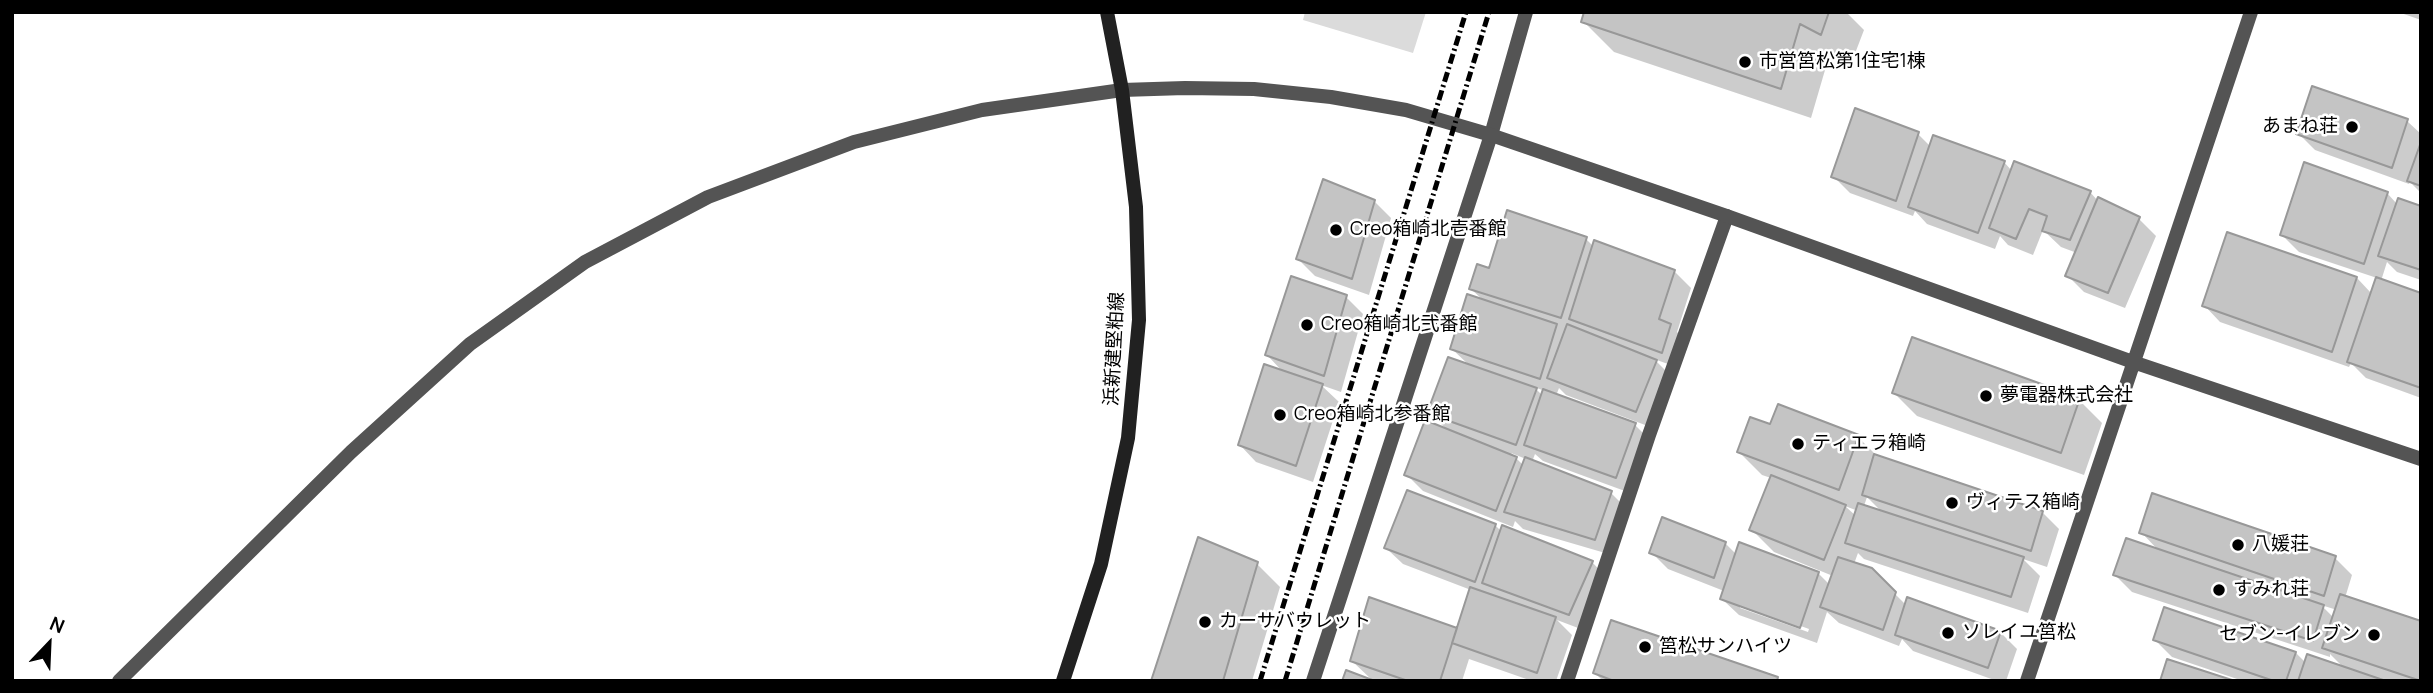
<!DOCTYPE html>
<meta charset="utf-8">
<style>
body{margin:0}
#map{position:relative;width:2433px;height:693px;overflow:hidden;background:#fff;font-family:Manrope,sans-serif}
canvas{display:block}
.frame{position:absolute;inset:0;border:14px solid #000;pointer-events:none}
.north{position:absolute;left:14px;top:609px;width:70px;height:70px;-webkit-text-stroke:5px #fff;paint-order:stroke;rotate:23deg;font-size:19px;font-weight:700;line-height:28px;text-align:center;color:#000}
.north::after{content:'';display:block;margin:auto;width:24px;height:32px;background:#000;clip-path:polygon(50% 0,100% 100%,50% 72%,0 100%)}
</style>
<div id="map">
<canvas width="2433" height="693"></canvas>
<div class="frame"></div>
<div class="north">N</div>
</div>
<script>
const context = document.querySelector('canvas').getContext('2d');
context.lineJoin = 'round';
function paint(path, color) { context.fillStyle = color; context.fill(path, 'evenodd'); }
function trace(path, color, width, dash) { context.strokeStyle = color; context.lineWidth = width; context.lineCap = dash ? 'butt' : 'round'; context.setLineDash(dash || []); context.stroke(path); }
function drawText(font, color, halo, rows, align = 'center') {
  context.font = font + ' Manrope,"Noto Sans JP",sans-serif'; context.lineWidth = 5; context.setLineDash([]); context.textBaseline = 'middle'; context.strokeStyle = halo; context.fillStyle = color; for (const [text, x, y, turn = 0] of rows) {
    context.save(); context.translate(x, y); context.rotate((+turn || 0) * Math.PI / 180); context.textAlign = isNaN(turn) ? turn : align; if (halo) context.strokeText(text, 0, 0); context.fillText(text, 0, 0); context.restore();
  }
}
paint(new Path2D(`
 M1305,12H1426L1413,53L1303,20Z`), '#dbdbdb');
paint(new Path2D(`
 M1586,12H1846L1864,30L1851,64L1830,53L1811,118L1614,52L1583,21Z
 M2398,12H2421V20Z
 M2313,89L2407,121L2421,134V193L2410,182L2409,184L2315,150L2298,133Z
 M1918,134L1931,147L2004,162L2012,171L2090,192L2098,201L2139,219L2156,236L2125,308L2084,292L2067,275L2077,253L2061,247L2043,230L2033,255L2008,245L2000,236L1995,249L1927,224L1915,211L1913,216L1850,193L1833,176Z
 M2387,193L2397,204L2421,207V280L2397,272L2387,262L2381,281L2421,294V398L2366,378L2351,363L2349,367L2220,322L2204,305L2357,278L2372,294L2377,278L2299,252L2282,235Z
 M1374,201L1391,218L1369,295L1315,276L1298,259Z
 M1586,239L1594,247L1674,271L1691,288L1677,332L1687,342L1679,368L1654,359L1673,378L1653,428L1566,395L1559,388L1556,396L1635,425L1652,442L1633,494L1543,461L1535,454L1532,462L1611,493L1628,510L1612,555L1523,529L1515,521L1513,527L1423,491L1406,474L1449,432L1429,412L1471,367L1452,349L1484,301L1471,289L1490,270ZM1534,387L1545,391L1543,396ZM1511,453L1526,459L1524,466Z
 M1346,297L1363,314L1341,392L1321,385L1339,402L1313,482L1256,462L1240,445L1284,373L1267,355Z
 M1894,393L2079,400L2102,423L2084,475L1917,416Z
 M1771,427L1858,437L1879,458L2042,512L2059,529L2047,567L2023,559L2040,576L2028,613L1864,559L1858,553L1854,564L1871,570L1906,605L2000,632L2017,649L2006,681H1997L1913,651L1902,639L1899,646L1839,623L1827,612L1817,643L1739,615L1722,599L1724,591L1668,569L1651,552L1725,543L1737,555L1818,573L1830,585L1833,576L1774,552L1751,529L1771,478L1762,475L1739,452ZM1867,497L1882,512L1864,506ZM1845,506L1858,511L1856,516ZM1740,604L1809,629L1808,632L1740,608Z
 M1495,525L1502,532L1592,562L1608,579L1586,631L1557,620L1572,635L1556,681H1532L1469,659L1462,681L1372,680L1352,661L1458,630L1471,590L1403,564L1386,548Z
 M2141,532L2335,558L2352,575L2345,598L2421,681H2243L2172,657L2155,640L2296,653L2306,663L2345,669L2330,654V657L2132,592L2115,575L2160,552ZM2321,605L2337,610L2334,618Z
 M1257,564L1280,587L1252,681H1153Z
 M1595,673L1777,679L1779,681H1603Z`), '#0003');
const building = new Path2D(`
 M1584,12H1829L1821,35L1800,24L1781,89L1581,22Z
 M2312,86L2408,119L2392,168L2296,134Z
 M1855,108L1919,132L1896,201L1831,177Z
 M1933,135L2005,161L1978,233L1908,207Z
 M2421,142V186L2407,181Z
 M2014,161L2091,191L2070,240L2042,231L2047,216L2029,209L2016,239L1989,228Z
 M2304,162L2388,192L2364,264L2280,235Z
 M1323,179L1375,200L1352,279L1296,259Z
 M2098,197L2140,217L2108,293L2065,276Z
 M2398,198L2421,206V270L2378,256Z
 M1507,210L1587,237L1561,318L1469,289L1477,264L1489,268Z
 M2227,232L2357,277L2332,352L2202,306Z
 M1594,240L1675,270L1659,319L1671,324L1662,353L1569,319Z
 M1291,276L1347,295L1324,376L1265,355Z
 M2376,277L2421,293V388L2347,362Z
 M1467,294L1557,324L1540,379L1450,349Z
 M1567,324L1657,360L1636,412L1547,378Z
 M1912,337L2080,398L2061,453L1892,393Z
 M1448,357L1537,388L1516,445L1427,413Z
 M1264,364L1323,384L1296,466L1238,445Z
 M1543,389L1636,423L1616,478L1524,445Z
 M1778,404L1859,435L1839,490L1737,452L1750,417L1770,424Z
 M1425,420L1517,457L1496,511L1404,475Z
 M1874,454L2043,511L2031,551L1862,495Z
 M1525,457L1612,491L1595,540L1504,512Z
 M1771,475L1846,505L1824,560L1749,530Z
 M1407,490L1496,524L1475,582L1384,548Z
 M2152,493L2336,556L2324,596L2139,533Z
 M1858,503L2024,557L2011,597L1845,543Z
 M1662,517L1726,542L1714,578L1649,553Z
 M1502,525L1593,561L1569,615L1482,583Z
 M1198,537L1258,562L1223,681H1151Z
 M2126,538L2324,605L2313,641L2113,575Z
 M1739,542L1819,572L1800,628L1720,599Z
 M1838,557L1872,568L1896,592L1883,630L1820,607Z
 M1470,587L1556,617L1537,673L1452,643Z
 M2340,594L2421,621V681L2322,648Z
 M1369,597L1457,628L1440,681H1408L1350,661Z
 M1907,597L2001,631L1988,668L1895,635Z
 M2164,607L2296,652L2286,681H2274L2153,640Z
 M1611,620L1778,677L1777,681H1614L1593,673Z
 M2307,654L2386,681H2298Z
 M2167,659L2235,681H2160Z
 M1346,670L1375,681H1342Z`);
paint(building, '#c4c4c4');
trace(building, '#989898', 2);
trace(new Path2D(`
 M1313,681L1491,135L1526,12
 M1567,681L1649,435L1727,216`), '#545454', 14);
trace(new Path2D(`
 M119,681L351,452L470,344L585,262L708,197L854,142L982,110L1122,90L1185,88L1254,89L1331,97L1406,110L1491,135L1727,216L2133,362L2421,459
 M2027,681L2251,12`), '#545454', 14);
trace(new Path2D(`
 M1063,681L1101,564L1128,438L1139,320L1136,207L1122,90L1107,12`), '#212121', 14);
trace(new Path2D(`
 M1260,681L1466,12
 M1285,681L1489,12`), '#000', 5, [10, 3.5, 2, 3.5]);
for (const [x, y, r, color] of [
 [1745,62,7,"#000"],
 [2352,127,7,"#000"],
 [1336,230,7,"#000"],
 [1307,325,7,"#000"],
 [1986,396,7,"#000"],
 [1280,415,7,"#000"],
 [1798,444,7,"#000"],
 [1952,503,7,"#000"],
 [2238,545,7,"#000"],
 [2219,590,7,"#000"],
 [1205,622,7,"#000"],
 [1948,633,7,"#000"],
 [2374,635,7,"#000"],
 [1645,647,7,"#000"]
]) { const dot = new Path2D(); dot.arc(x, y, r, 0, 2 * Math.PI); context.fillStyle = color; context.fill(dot); trace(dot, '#fff', 2.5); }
drawText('19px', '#000', '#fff', [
 ["市営筥松第1住宅1棟",1759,62],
 ["あまね荘",2338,127,"right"],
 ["Creo箱崎北壱番館",1350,230],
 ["Creo箱崎北弐番館",1321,325],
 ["夢電器株式会社",2000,396],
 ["Creo箱崎北参番館",1294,415],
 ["ティエラ箱崎",1812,444],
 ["ヴィテス箱崎",1966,503],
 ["八媛荘",2252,545],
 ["すみれ荘",2233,590],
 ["カーサバウレット",1219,622],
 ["ソレイユ筥松",1962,633],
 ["セブン-イレブン",2360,635,"right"],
 ["筥松サンハイツ",1659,647]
], 'left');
drawText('19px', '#000', '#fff', [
 ["浜新建堅粕線",1115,349,-87]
]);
</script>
